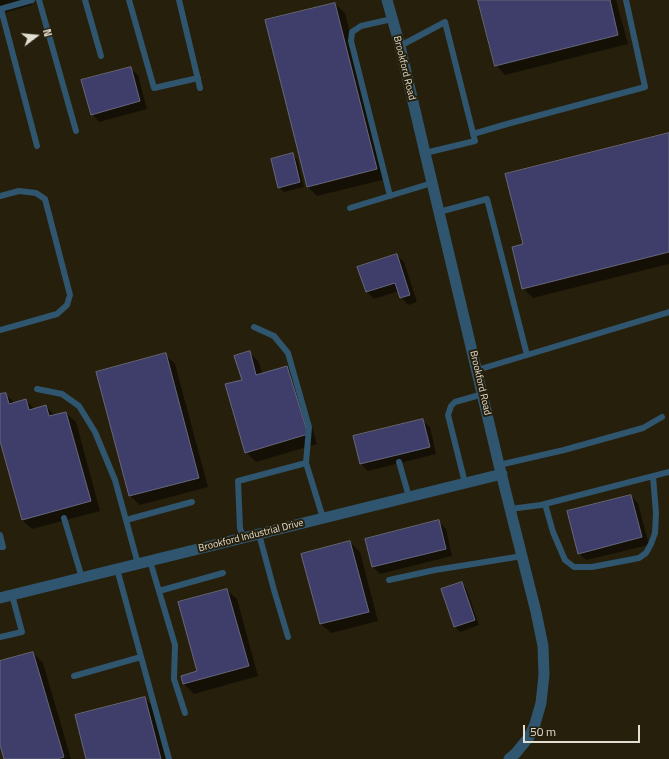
<!DOCTYPE html>
<style>
body{margin:0}
#map{position:relative;width:669px;height:759px;overflow:hidden;background:#261f0b;font-family:"Titillium Web",sans-serif}
canvas{display:block}
.north{position:absolute;left:16px;top:16px;width:40px;height:40px;-webkit-text-stroke:3px #261f0b;paint-order:stroke;rotate:74deg;font-size:11px;font-weight:700;line-height:16px;text-align:center;color:#e3ded2}
.north::after{content:'';display:block;margin:auto;width:14px;height:18px;background:#e3ded2;clip-path:polygon(50% 0,100% 100%,50% 72%,0 100%)}
.scale{position:absolute;left:523px;top:725px;width:117px;height:18px;box-sizing:border-box;border:2px solid #e3ded2;border-top:0;padding-left:5px;font-size:12px;line-height:14px;white-space:nowrap;color:#e3ded2;-webkit-text-stroke:3px #261f0b;paint-order:stroke}
</style>
<div id="map">
<canvas width="669" height="759"></canvas>
<div class="north">N</div>
<div class="scale">50 m</div>
</div>
<script>
const context = document.querySelector('canvas').getContext('2d');
context.lineJoin = 'round';
function paint(path, color) { context.fillStyle = color; context.fill(path, 'evenodd'); }
function trace(path, color, width, dash) { context.strokeStyle = color; context.lineWidth = width; context.lineCap = dash ? 'butt' : 'round'; context.setLineDash(dash || []); context.stroke(path); }
function drawText(font, color, halo, rows, align = 'center') {
  context.font = font + ' "Titillium Web",sans-serif'; context.lineWidth = 4; context.setLineDash([]); context.textBaseline = 'middle'; context.strokeStyle = halo; context.fillStyle = color; for (const [text, x, y, turn = 0] of rows) {
    context.save(); context.translate(x, y); context.rotate((+turn || 0) * Math.PI / 180); context.textAlign = isNaN(turn) ? turn : align; if (halo) context.strokeText(text, 0, 0); context.fillText(text, 0, 0); context.restore();
  }
}
paint(new Path2D(`
 M0,0H31L32,5L0,14Z
 M479,0H616L628,44L505,75L496,65Z
 M335,4L345,13L386,179L317,196L307,186Z
 M130,68L138,75L147,109L99,122L92,114Z
 M669,134V264L533,298L523,288L524,245Z
 M292,154L297,159L304,187L284,192L279,187Z
 M396,255L404,262L417,302L408,305L401,297L399,291L374,299L367,292L359,267Z
 M249,352L259,362L262,374L287,367L297,377L317,444L256,462L246,452L243,381Z
 M165,354L175,364L208,487L140,505L130,496Z
 M5,394L15,403L25,400L35,409L46,406L55,416L66,413L76,422L100,511L32,529L22,520L0,438V395Z
 M422,420L430,427L436,454L368,471L361,464L354,437Z
 M631,496L638,503L649,545L586,560L578,553Z
 M438,521L446,529L452,556L380,574L373,567Z
 M350,542L360,552L378,621L331,633L321,624Z
 M461,583L466,588L479,625L460,632L455,627L443,589Z
 M227,590L237,599L258,676L194,694L184,684L182,676L199,672Z
 M33,653L43,663L71,759H5L0,742V662Z
 M145,698L154,708L168,759H87Z`), '#0007');
const building = new Path2D(`
 M478,0H610L618,35L495,66Z
 M335,3L377,169L307,187L265,20Z
 M131,67L140,101L91,115L81,80Z
 M669,133V252L522,289L512,247L523,244L505,174Z
 M293,153L300,182L278,188L271,159Z
 M397,254L410,295L400,298L395,283L366,292L357,267Z
 M250,351L256,375L287,366L308,434L245,453L225,384L242,380L234,356Z
 M166,353L199,478L129,496L96,372Z
 M6,393L9,404L26,399L29,410L46,405L49,416L66,412L91,501L22,520L0,441V394Z
 M423,419L430,447L360,464L353,436Z
 M631,495L642,537L578,554L567,511Z
 M439,520L446,549L372,567L365,539Z
 M350,541L369,612L320,624L301,554Z
 M462,582L475,620L454,627L441,589Z
 M227,589L249,666L183,684L181,676L197,671L178,602Z
 M33,652L64,757L57,759H4L0,745V661Z
 M145,697L161,759H86L75,715Z`);
paint(building, '#3f3e6b');
trace(building, '#66677d', 1);
trace(new Path2D(`
 M39,0L76,131
 M85,0L101,56
 M129,0L154,88L198,78
 M179,0L200,88
 M0,9L32,0
 M1,9L37,146
 M400,46L445,22L475,141L425,153
 M473,134L507,124L645,87L626,0
 M0,196L19,191L36,193L45,199L70,295L67,305L57,314L0,330
 M390,196L351,41L352,32L361,26L392,19
 M350,208L432,183
 M439,212L487,199L527,355L477,370
 M254,327L274,336L288,353L309,427L306,463
 M527,355L669,312
 M37,389L62,394L79,406L95,432L115,480L138,564
 M399,462L409,497
 M499,465L564,450L643,428L662,417
 M465,483L448,415L451,406L455,402L483,394
 M545,504L553,532L565,560L574,567H592L639,558L646,553L651,544L655,533L656,513L653,476
 M510,509L541,505L669,472
 M64,518L82,578
 M126,520L192,502
 M259,534L274,590L288,637
 M0,535L3,547H0
 M243,538L240,528L238,481L306,463L323,518
 M150,561L175,645L174,679L185,713
 M117,569L169,759
 M389,580L435,570L479,563L522,556
 M159,591L223,573
 M0,637L22,632L12,595
 M74,676L141,657`), '#2f556f', 6);
trace(new Path2D(`
 M387,0L400,46L425,153L499,465L536,612L543,646L544,675L541,703L535,724L529,737L516,753L509,759
 M0,598L502,474`), '#2f556f', 11);
drawText('10px', '#e3ded2', '#261f0b', [
 ["Brookford Road",404,68,76],
 ["Brookford Road",480,383,77],
 ["Brookford Industrial Drive",251,536,-14]
]);
</script>
